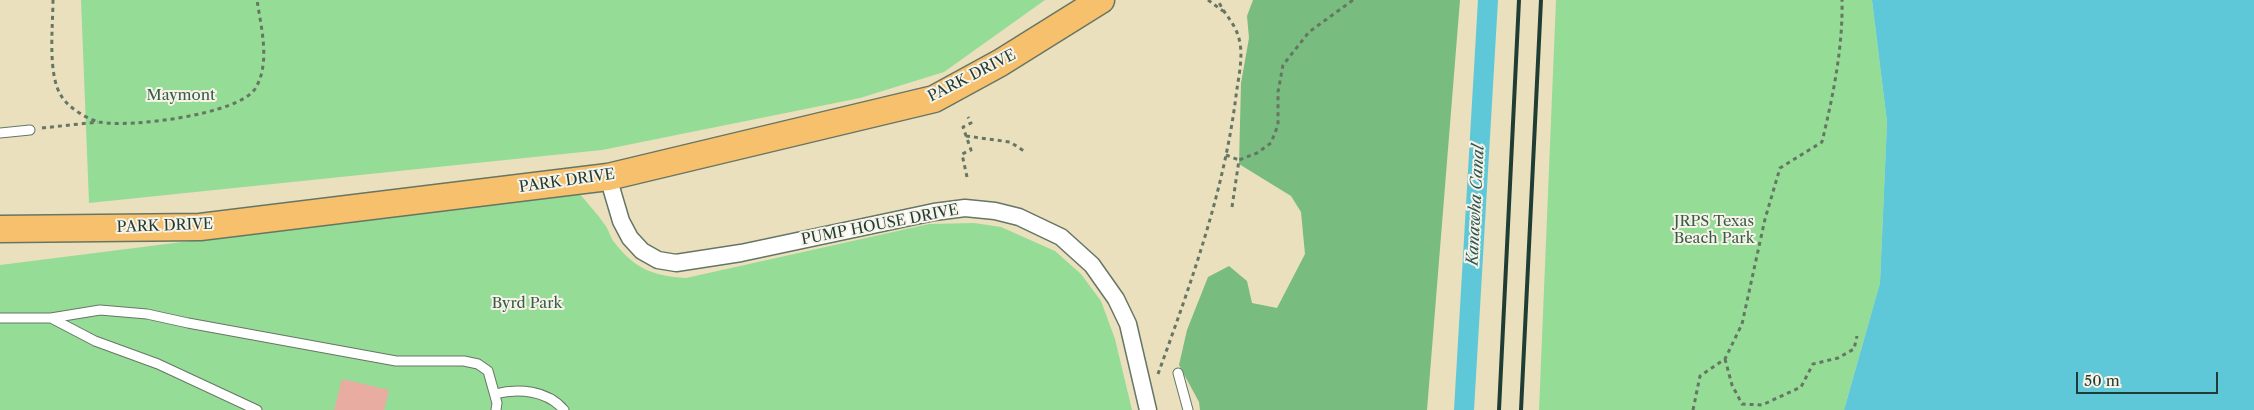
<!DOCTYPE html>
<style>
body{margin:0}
#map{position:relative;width:2254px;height:410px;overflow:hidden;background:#eae0be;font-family:"Libre Caslon Text",serif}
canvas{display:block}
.scale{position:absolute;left:2076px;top:372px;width:142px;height:22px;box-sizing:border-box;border:2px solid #1f3d34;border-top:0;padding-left:6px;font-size:15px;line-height:18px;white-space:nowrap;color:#1f3d34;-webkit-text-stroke:4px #f7f3e8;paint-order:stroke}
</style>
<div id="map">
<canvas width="2254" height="410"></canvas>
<div class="scale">50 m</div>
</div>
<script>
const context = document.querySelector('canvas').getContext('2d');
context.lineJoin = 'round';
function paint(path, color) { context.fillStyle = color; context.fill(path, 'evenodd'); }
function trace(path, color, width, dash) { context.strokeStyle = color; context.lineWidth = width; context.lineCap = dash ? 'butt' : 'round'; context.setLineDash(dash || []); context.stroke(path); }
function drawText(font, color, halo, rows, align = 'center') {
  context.font = font + ' "Libre Caslon Text",serif'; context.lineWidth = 4; context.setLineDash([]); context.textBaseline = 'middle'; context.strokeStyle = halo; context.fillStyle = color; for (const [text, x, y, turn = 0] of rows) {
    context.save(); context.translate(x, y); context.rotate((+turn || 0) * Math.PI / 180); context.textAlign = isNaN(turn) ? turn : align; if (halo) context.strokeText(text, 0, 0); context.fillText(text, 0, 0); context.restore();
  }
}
paint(new Path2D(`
 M81,0H1045L944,72L860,98L602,150L89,203Z
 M1556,0H1872L1887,122L1880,283L1844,410H1539Z
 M578,192C587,203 597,213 605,225C609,230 610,237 614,242C635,269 653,276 686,278L929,224L974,223L1001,227L1055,251L1081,274L1101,301L1115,339L1132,410H0V265Z`), '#95dc96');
paint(new Path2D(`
 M1253,0H1460L1427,410H1200L1199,402L1179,365L1187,330L1208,277L1229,266L1247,281L1252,303L1277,308L1305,254L1301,212L1291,196L1239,164L1241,83L1249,38L1247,16Z`), '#78bc7f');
paint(new Path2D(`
 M1872,0H2254V410H1844L1880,283L1887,122Z`), '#5ec8d8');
trace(new Path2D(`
 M1464,410L1488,0`), '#5ec8d8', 20);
paint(new Path2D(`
 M342,379L389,390L384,410H334Z`), '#e8ada0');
const lane = new Path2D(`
 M0,133L30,130
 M0,318H51L100,310L147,314L188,323L396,361H464L478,364L488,371L497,403L496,410
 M51,318L95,341L158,364L257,410
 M1178,373L1188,410
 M495,394C518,388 547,390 564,410`);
const street = new Path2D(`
 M608,177L621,221L630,238L642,251L658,260L676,263L741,253L934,212L965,208L995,211L1019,217L1061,237L1092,265L1116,299L1128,324L1148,410`);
const primary = new Path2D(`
 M0,229L200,227L608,177L934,99L1000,63L1101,0`);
trace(lane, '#667664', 11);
trace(street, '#667664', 19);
trace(primary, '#667664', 29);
trace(new Path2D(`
 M53,0C53,26 47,76 62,97C69,108 87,119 99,122C129,128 237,115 255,89C271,63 261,28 257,0
 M1208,0L1223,11
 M42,128L98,122
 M966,136L1010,142L1024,151
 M1226,155L1239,160
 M967,177L962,154L971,150L963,127L971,123L968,117
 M1232,207L1239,160L1257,153L1271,143L1278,125V92L1283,65L1309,32L1353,0
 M1725,359L1732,385L1742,404L1762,405L1801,387L1813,364L1838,358L1854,349L1857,336
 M1158,374C1191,283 1224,192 1236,96C1238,79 1243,60 1240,43C1236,22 1225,17 1218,0
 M1693,410L1700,376L1725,359L1742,324L1765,219L1780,168L1822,142C1833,96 1843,48 1842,0`), '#667664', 3, [4, 4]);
trace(lane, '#fff', 9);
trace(street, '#fff', 16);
trace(primary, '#f7c06c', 26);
trace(new Path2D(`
 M1499,410L1519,0
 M1521,410L1541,0`), '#1f3d34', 4);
drawText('15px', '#1f3d34', '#f7f3e8', [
 ["PARK DRIVE",972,76,-27],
 ["PARK DRIVE",567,181,-8],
 ["PUMP HOUSE DRIVE",880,225,-11],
 ["PARK DRIVE",165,226,-2]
]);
drawText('15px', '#375d48', '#f7f3e8', [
 ["Maymont",181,96],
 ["JRPS Texas",1714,222],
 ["Beach Park",1714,239],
 ["Byrd Park",527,304]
]);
drawText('italic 16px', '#2c5955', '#f7f3e8', [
 ["Kanawha Canal",1476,205,-87]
]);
</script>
